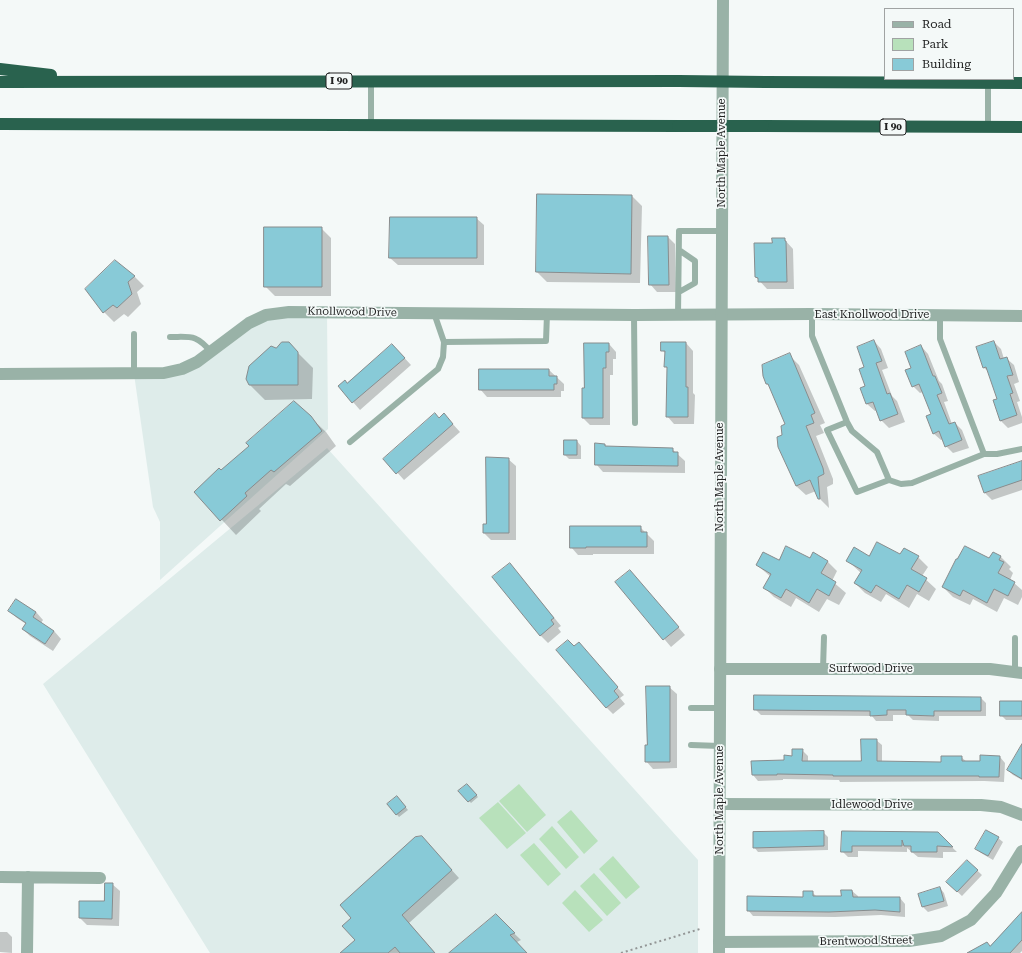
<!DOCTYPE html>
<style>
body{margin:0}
#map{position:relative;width:1022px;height:953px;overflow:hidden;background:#f4f9f8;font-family:"Roboto Serif",serif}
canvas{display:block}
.legend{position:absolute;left:884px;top:8px;width:130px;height:72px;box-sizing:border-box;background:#f4f9f8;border:1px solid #a0a3a3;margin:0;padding:5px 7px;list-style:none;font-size:12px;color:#222323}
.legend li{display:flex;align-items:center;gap:8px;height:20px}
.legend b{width:20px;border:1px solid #a0a3a3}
</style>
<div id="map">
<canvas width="1022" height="953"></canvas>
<ul class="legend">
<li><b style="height:5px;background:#99b2a7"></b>Road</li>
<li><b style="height:11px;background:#b8e1bb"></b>Park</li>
<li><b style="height:11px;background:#88cad7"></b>Building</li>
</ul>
</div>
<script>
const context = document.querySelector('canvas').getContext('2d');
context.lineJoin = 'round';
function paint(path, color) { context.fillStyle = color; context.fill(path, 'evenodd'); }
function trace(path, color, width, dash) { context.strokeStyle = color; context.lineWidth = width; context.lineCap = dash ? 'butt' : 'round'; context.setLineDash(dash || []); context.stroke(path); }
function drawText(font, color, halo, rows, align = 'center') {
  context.font = font + ' "Roboto Serif",serif'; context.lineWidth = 3.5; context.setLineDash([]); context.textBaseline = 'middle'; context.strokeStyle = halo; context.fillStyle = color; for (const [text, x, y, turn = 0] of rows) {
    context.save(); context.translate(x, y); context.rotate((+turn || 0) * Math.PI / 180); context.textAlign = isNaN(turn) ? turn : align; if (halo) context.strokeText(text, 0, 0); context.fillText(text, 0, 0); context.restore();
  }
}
paint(new Path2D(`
 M327,312L328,429L160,580V522L153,507L134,374L182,369L249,323Z
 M327,448L698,860V953H210L43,684Z`), '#deecea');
paint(new Path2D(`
 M519,784L546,815L527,832L499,801Z
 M498,802L526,833L507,849L479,818Z
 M571,810L598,841L584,854L557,822Z
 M552,826L579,857L566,869L539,839Z
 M534,843L561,874L548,886L520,855Z
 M613,856L640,887L626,899L599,869Z
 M594,873L621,903L607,916L580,886Z
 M575,890L603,920L589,932L562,903Z`), '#b8e1bb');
paint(new Path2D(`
 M632,196L642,206L640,283L547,282L537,272Z
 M476,218L484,225V265H398L390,258Z
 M321,228L331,238V296H275L265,286Z
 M668,237L675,244L676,292H657L650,284Z
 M784,239L793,249L794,289H767L756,277L773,244Z
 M115,262L135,277L144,286L137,292L141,304L128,317L124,314L114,322L104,312L86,289Z
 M874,341L881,349L888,368L882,370L892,396L897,401L905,422L889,428L881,420L878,410L875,411L867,404L861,388L866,386V368Z
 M994,342L1001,349L1004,359L1006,358L1014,365L1019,382L1014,384L1020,401L1017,402L1022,417V423L1008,428L1001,421L994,401L998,400L989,372L984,368L977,347Z
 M288,343L313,368L312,399L265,400L250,385L276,349Z
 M686,343L693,351V393L695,395L694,424H674L667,416L668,369L665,366L666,354L662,350Z
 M585,344H609L616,352V359H613V375H610V425H590L583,418L585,389Z
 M921,346L928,354L939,381L942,384L948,401L944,402L952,424L955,423L962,430L969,448L953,453L946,446L944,439L941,440L933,433L932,415L923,392L920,393L913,386L912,368Z
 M399,352L411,365L360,410L339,386L347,384Z
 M789,355L799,365L825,423L820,425L824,433L816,436L833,479V484L827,487L829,508L819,498L816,491L806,495L796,486L783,436L787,425L770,386L767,384Z
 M549,370L564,384V391H561V397H487L480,389Z
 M310,417L326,432L336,446L290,486L286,484L259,509L261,511L236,535L196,492L221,471Z
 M439,419L451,422L460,432L404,480L385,459Z
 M577,441L581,446V459H569L565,455Z
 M605,445L607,447L672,449L685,461V473L603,472L596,464Z
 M508,459L516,466V540H491L484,533Z
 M1022,464V490L992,500L985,493L980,477Z
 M640,527L654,541V554H593V555H578L571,547Z
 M993,553L1001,557L1011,567L1009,569L1013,573L1010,580L1014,583L1022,590V597L1018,605L1004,598L997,612L973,599L970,605L953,597L943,587L990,559Z
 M900,555L918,557L928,567L922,576L936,589L929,601L917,594L909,608L886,594L881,602L865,593L855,583L861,573L847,560Z
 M779,562H828L837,571L832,581L846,593L839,605L827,599L819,612L796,598L791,607L774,597L765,588L771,577L757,565Z
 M510,564L561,626L558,628L561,632L548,643L540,635Z
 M630,571L685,635L671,647L616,582Z
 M17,600L36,612L43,620L41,623L54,631L61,639L53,651L30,636L23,629L26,624L17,618L9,611Z
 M579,643L624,695L620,698L625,704L613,714L606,707L574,647Z
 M669,687L677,694V768L653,769L646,761L648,746Z
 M981,698L986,703V716H939V721L913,720L908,715H893V721H876L872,716L761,715L755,709Z
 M1022,702V720H1006L1001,715Z
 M876,740L882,745V762L942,763L961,757L967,762H981L1000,757L1005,763L1004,782L984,781L840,782L839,780L783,779V780L758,781L753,775L785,761L802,750L808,756V762H862Z
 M1022,746V780L1013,775L1008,770Z
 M467,785L478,797L471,803L460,791Z
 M399,799L408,810L399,817L388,804Z
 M823,832L828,837V850L758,852L754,847Z
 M843,832L937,833L957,852H943V858L918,857L907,848V852L858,851V857H848L842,851Z
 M998,838L1003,842L993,860L981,853L976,849Z
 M429,845L459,878L409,923L435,953H341L357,940Z
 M967,861L982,875L962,896L947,882Z
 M112,884L120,891L119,926L87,925L80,918L105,902Z
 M940,888L944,893L948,906L928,912L923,907L919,894Z
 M852,891L858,896V898H900L905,904V917L881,915L835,917L753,916L748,910L804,898L812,892L817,897H842Z
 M1022,913V951L1020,953H969L991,947Z
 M496,916L521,940L517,942L526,953H452Z
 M0,932H7L12,937V953L0,952Z`), '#0003');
const building = new Path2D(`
 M537,194L632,195L631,274L536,272Z
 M390,217H477V258H389Z
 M264,227H322V287H264Z
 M648,236H668L669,285H649Z
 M772,238H785V241H786L787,282H758V278L755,277L754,243H772Z
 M115,260L135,276L128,282L132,294L117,308L113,305L103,313L85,289Z
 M874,340L882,361L876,363L887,394L890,393L898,414L880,421L873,402L866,404L860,388L865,386L859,369L864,367L857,347Z
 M994,341L1000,359L1007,357L1013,375L1007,376L1013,393L1010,394L1017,415L1000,421L993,400L997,399L986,367L983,368L976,347Z
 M282,342H289L298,352V385H249L246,379L249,366L271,346L276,348Z
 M661,342H686V387H688V417H666L667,367H664L665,351H661Z
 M584,343H609V352H606V368H603V418H582V388H584Z
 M392,344L405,358L352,403L338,386L345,380L347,383Z
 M921,345L933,376H935L942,393L937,395L949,424L955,422L962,440L945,447L939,431L933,434L926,416L931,414L919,384L912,387L905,370L911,368L905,352Z
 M790,353L815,413L811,415L814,423L806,426L823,468L824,474L818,477L820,499H818L810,480L796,486L778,447L777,437L782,435L781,426L785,424L768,384H766L763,376L762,365Z
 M479,369H549V376H557V384H554V390H479Z
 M294,401L311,416L322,431L274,472L271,470L245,493L247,496L220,521L194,492L219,468L221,470L249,446L246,443Z
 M435,413L439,418L444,413L453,424L396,474L383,459Z
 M564,440H577V455H564Z
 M595,443L605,444V446L673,448V452H678V466L595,465Z
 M486,457L509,458V533H483V524H486Z
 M1022,461V480L984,493L978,476Z
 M570,526H641V532H647V547H586V548H570Z
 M877,542L900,554L904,548L919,556L911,569L927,578L919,592L907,585L899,599L876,585L871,593L854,583L862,570L846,561L854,547L869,556Z
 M786,546L810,558L813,552L828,561L821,573L836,582L829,596L817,589L809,603L786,589L781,598L763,588L771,574L756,565L763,552L779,560Z
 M965,546L989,558L993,552L1001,556L999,560L1004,562L998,573L1015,582L1008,596L994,589L987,603L963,590L960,596L942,587L956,559H957Z
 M510,563L554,618L551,620L554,624L540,636L492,577Z
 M630,570L679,627L663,640L615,582Z
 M16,599L36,612L33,617L54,631L45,644L22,629L26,623L8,611Z
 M568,640L574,646L579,642L618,687L614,691L619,697L606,708L556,650Z
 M646,686H670V762H645V745H647Z
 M754,695L981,697V711H934V716L906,715V710H887V715L870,716V711L754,710Z
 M1000,701H1022V716H1000Z
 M861,739H877V761L941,762V756H962V761H980V755L1000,756L999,777H979V776H833V775L777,774V775H752L751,761L784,760V755L792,756V749H803L802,761H861Z
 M1022,744V779L1007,770Z
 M467,784L477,795L468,802L458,791Z
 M397,796L406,807L396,815L387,804Z
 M986,830L999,837L988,856L975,849Z
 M824,831V846L753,848V832Z
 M842,831L938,832L953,847L937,846V852H911V846H904L902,840V846H852V852H841Z
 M422,836L452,870L402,915L435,953H400L395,947L388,953H340L355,940L342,926L351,918L340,905L415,837Z
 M967,860L978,870L957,892L946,882Z
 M105,883H113L112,919L79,918V901H104Z
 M940,887L944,901L922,907L918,894Z
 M841,890H852L853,897H900V912L875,910L829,912L747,911V896L803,897V891H813V896H841Z
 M1022,912V940L1010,953H967L987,942L990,946Z
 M496,914L515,933L510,935L527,953H449Z`);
paint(building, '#88cad7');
trace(building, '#888c8d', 1);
trace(new Path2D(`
 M621,953L700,929`), '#939696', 2, [2, 3]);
trace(new Path2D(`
 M371,81V124
 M988,83V127
 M679,250L695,261V283L679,292
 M812,314V336L847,422L852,431L877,452L889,480L901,484L912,483L984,454H997L1022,449
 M634,315L635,423
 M678,315L679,231H722
 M940,315V339L984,454
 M170,337C191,337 196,334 211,352
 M444,342L546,341L547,314
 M134,374V334
 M847,422L827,430L857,492L889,480
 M350,442L438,369L443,357L444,342L434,313
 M1015,638V672
 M823,669L824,637
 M691,708H720
 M691,745L720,746`), '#99b2a7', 6);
trace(new Path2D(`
 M0,374L164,373L182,369L197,362L249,323L266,315L289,312L634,315L812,314L1022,316
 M720,669H990L1022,673
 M720,804L981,805L1001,807L1022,815
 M0,877L100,878
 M719,942L909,941L941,936L971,920L996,893L1022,851
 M27,953L28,877`), '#99b2a7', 12);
trace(new Path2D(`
 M719,953L723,0`), '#99b2a7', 12);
trace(new Path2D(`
 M0,69L51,75
 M0,82L679,81
 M765,82L1022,83
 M0,124L678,126
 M763,126L1022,127`), '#29624e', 12);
trace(new Path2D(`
 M679,81L765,82
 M678,126H763`), '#29624e', 12);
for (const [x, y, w] of [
 [339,81,26],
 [893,127,26]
]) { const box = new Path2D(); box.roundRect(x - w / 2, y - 8, w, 16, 3); context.fillStyle = '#f4f9f8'; context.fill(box); trace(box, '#222323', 1); }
drawText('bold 10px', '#222323', null, [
 ["I 90",339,81],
 ["I 90",893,127]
]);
drawText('11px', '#222323', '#f4f9f8', [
 ["North Maple Avenue",722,153,-90],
 ["Knollwood Drive",352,312,1],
 ["East Knollwood Drive",872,315],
 ["North Maple Avenue",720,477,-90],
 ["Surfwood Drive",871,669],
 ["North Maple Avenue",720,800,-90],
 ["Idlewood Drive",872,805],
 ["Brentwood Street",866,941,-1]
]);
</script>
